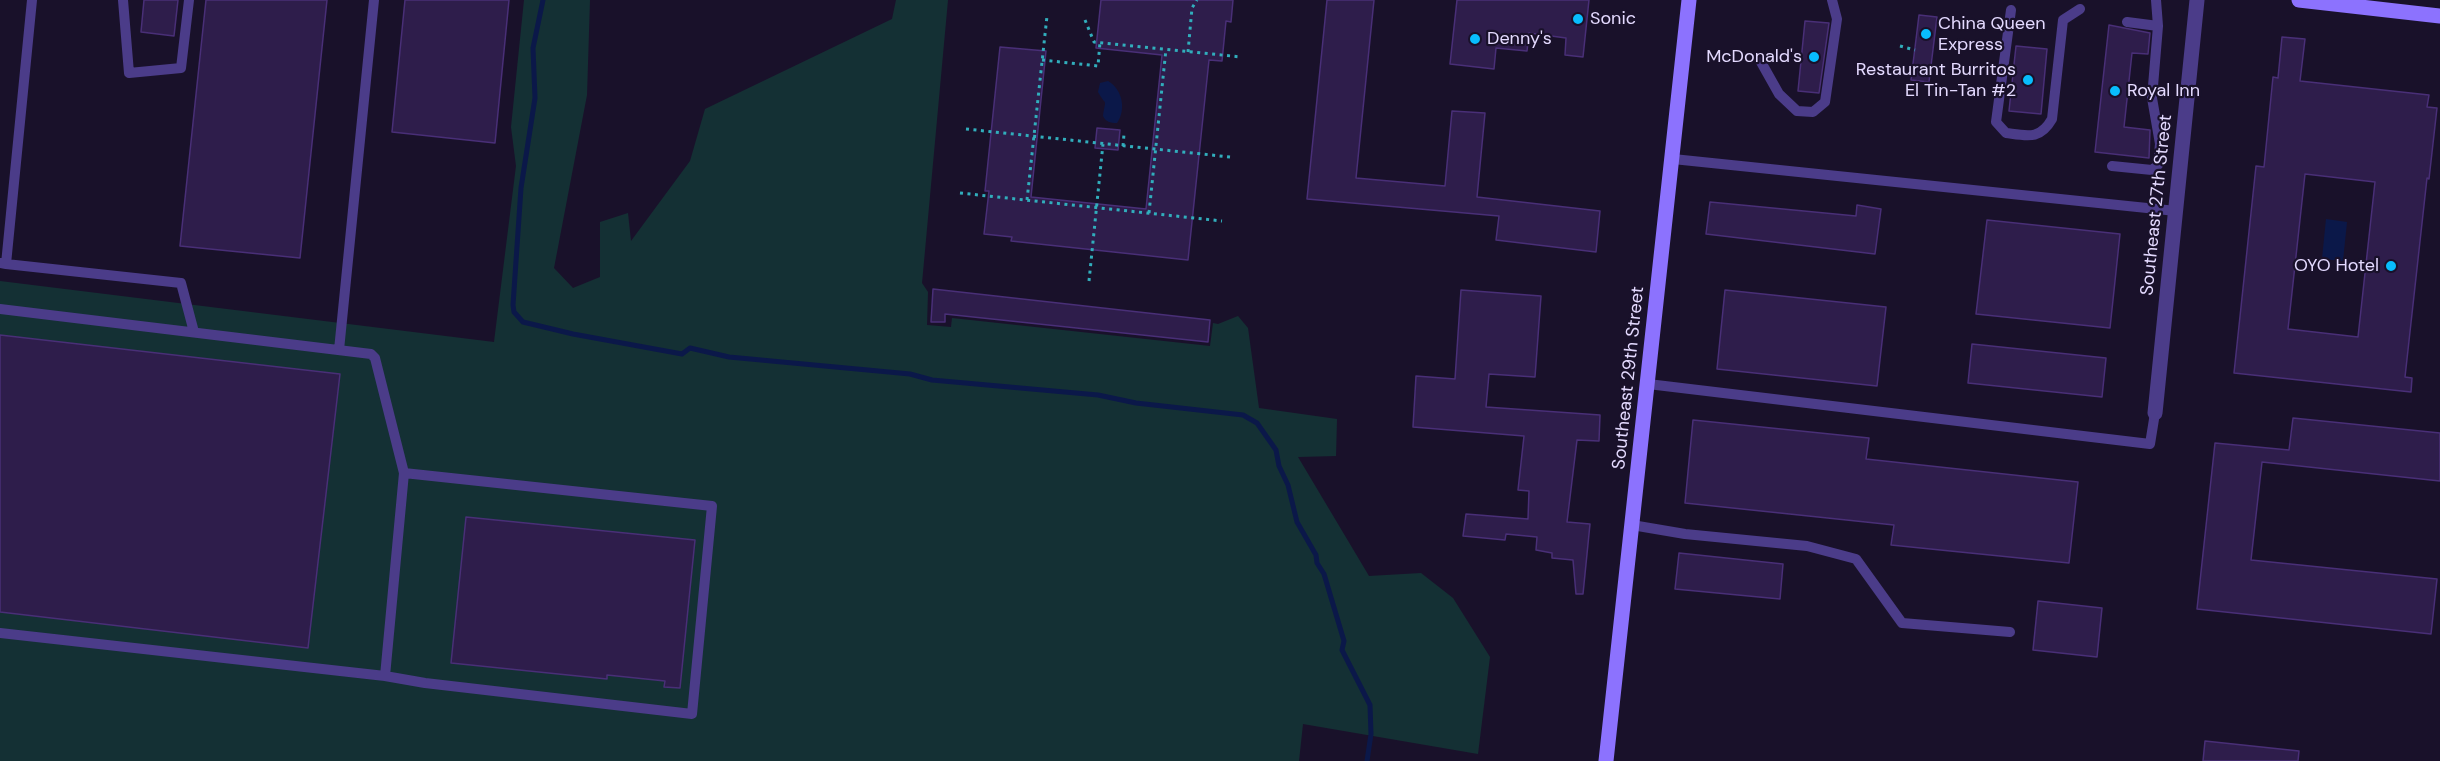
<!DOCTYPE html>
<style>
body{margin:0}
canvas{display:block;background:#19112a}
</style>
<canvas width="2440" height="761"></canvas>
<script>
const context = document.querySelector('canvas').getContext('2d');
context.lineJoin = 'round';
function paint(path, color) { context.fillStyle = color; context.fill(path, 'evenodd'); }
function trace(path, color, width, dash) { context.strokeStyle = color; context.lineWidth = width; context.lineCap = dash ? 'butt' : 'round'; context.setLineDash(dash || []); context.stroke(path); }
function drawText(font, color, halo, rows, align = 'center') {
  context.font = font + ' "DM Sans",sans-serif'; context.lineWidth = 4.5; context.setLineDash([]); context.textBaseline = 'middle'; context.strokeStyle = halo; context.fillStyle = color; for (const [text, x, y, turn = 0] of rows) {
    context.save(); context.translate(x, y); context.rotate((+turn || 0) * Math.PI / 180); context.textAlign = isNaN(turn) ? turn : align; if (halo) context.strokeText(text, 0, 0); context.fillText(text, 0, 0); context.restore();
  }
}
paint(new Path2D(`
 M524,0H590L587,95L554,268L573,288L600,277V222L628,213L631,241L690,161L705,109L892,19L896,0H948L922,283L928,292L927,325L951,327L952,318L1210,346L1213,323L1218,324L1238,316L1248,328L1259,408L1337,419L1336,456L1298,457L1369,576L1421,573L1453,598L1490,657L1478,754L1303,724L1299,761H0V281L494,342L516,166L511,127Z`), '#143034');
paint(new Path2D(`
 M1108,81C1123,90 1126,110 1117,123C1110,123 1106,122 1103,116C1106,96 1107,108 1098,92L1100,83Z
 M2326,219L2347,222L2343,261L2322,259Z`), '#0b1849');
trace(new Path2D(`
 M543,0L533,48L535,98L521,188L513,305L514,312L523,322L573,334L682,354L690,348L729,357L910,374L932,380L1098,395L1136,403L1243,415L1257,423L1276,450L1279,466L1288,485L1297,522L1316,555L1317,563L1324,574L1344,641L1342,650L1370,705L1371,734L1367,761`), '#0b1849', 5);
const building = new Path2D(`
 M144,0H178L174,36L141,32Z
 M206,0H327L300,258L180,246Z
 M405,0H509L495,143L392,132Z
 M1101,0H1233L1231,22L1226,21L1222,61L1209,60L1188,260L1011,241L1012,237L984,234L989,191H985L1000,47L1046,51L1031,197L1146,209L1162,55L1096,48Z
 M1327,0H1374L1356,178L1445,186L1452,111L1485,113L1477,197L1600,211L1596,252L1496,240L1499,216L1307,199Z
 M1457,0H1589L1583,57L1565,55L1566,38L1529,33L1527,51L1496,48L1494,69L1450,64Z
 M1919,15L1937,17L1929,82L1911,80Z
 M1805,21L1829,23L1819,93L1798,91Z
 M2109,25L2150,33L2148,54L2132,53L2124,127L2150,130L2149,158L2095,152Z
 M2282,37L2305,39L2300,81L2429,95L2427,107L2437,108L2429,179L2427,178L2405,377L2412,378L2411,392L2234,373L2256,166L2264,167L2273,77L2278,78ZM2305,174L2375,182L2358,337L2288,329Z
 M2016,46L2047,49L2041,114L2009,111Z
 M1097,128L1120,130L1118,150L1095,148Z
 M1710,202L1856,216L1857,205L1881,209L1875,254L1706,234Z
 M1987,220L2120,234L2110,328L1976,314Z
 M933,289L1210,320L1208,342L945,314V322H931Z
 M1461,290L1541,296L1535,377L1489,374L1486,407L1600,415L1599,441L1577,440L1567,522L1590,524L1583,594H1576L1573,560L1552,558V553L1536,550L1537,537L1506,534L1505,540L1463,536L1466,514L1528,519L1529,491L1518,490L1524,436L1413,427L1416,376L1455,379Z
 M1725,290L1886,307L1877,386L1717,369Z
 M0,335L340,374L308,648L0,612Z
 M1972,344L2106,358L2102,397L1968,383Z
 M2293,418L2440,433V481L2262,462L2251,560L2437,579L2431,634L2197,609L2215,443L2289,450Z
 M1693,420L1869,438L1866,459L2078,482L2069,563L1891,545L1894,525L1685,503Z
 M466,517L695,540L680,688L664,687L665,681L607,675V679L451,663Z
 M1679,553L1783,564L1780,599L1675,589Z
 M2038,601L2102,608L2097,657L2033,650Z
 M2205,741L2299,751L2298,761H2203Z`);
paint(building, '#2e1d4b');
trace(building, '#492f77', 1.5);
trace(new Path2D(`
 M1085,20L1094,42L1241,57
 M1900,46L1915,50
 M1188,52L1192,8L1197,0
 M1042,60L1098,66L1100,42
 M966,129L1230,157
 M1123,146L1124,134
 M960,193L1222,221
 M1027,200L1047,16
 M1149,213L1166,49
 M1089,281L1103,144`), '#31aebc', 3, [3, 4.5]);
trace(new Path2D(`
 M123,0L129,73L181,68L189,0
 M2011,10L1996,122L2006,133C2028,136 2040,140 2052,119L2063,20L2080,9
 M2127,22L2158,26
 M1761,62L1779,94L1797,111L1813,112L1825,102L1837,19L1832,0
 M1673,159L2176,211
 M2112,166L2152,170L2158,165L2160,144L2152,98L2158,26L2156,0
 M0,263L6,264L32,0
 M6,264L181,283L194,332
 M0,309L371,354L375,358L404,473L712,506L692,714L425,683L385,676L0,633
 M339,350L374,0
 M1648,384L2150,444L2155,413
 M1632,525L1685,534L1807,546L1856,559L1902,623L2010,632
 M385,676L404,473`), '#4b3c89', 10);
trace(new Path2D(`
 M2155,413L2197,0`), '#4b3c89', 15);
trace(new Path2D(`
 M2299,0L2440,16
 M1606,761L1689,0`), '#8c72fe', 15);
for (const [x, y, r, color] of [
 [1578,19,6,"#08bdfd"],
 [1926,34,6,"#08bdfd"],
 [1475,39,6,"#08bdfd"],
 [1814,57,6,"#08bdfd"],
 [2028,80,6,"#08bdfd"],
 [2115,91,6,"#08bdfd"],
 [2391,266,6,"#08bdfd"]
]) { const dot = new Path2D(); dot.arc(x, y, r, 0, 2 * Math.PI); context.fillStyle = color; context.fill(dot); trace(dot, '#19112a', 2); }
drawText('18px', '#e4daff', '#19112a', [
 ["Sonic",1590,19],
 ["China Queen",1938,24],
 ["Express",1938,45],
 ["Denny's",1487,39],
 ["McDonald's",1802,57,"right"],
 ["Restaurant Burritos",2016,70,"right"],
 ["El Tin-Tan #2",2016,91,"right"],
 ["Royal Inn",2127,91],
 ["OYO Hotel",2379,266,"right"]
], 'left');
drawText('18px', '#e4daff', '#19112a', [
 ["Southeast 27th Street",2157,205,-84],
 ["Southeast 29th Street",1629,378,-84]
]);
</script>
